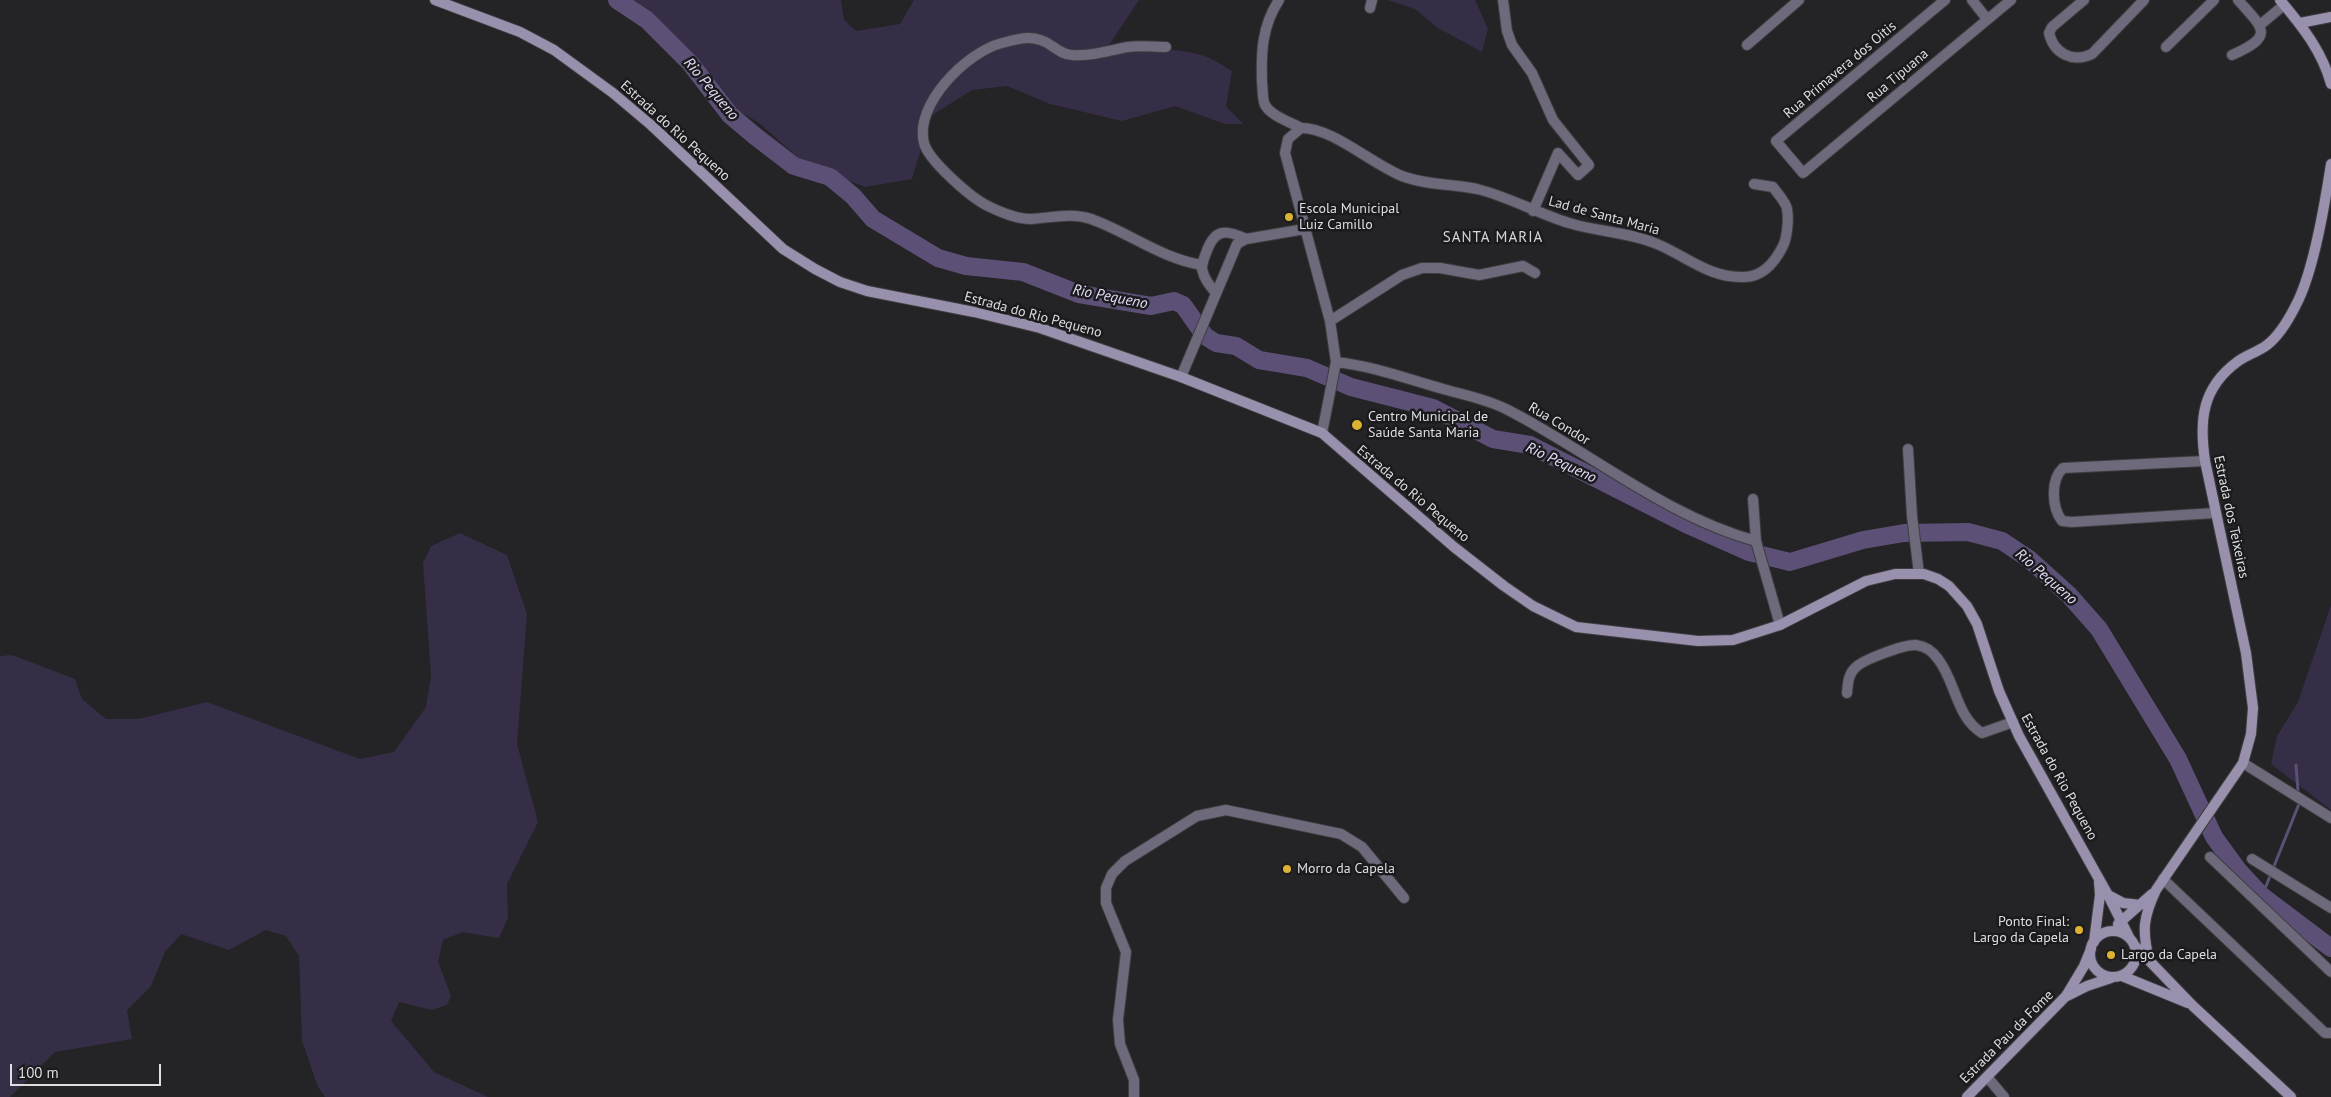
<!DOCTYPE html>
<meta charset="utf-8">
<style>
body{margin:0}
#map{position:relative;width:2331px;height:1097px;overflow:hidden;background:#242326;font-family:"PT Sans",sans-serif}
canvas{display:block}
.scale{position:absolute;left:10px;top:1064px;width:151px;height:22px;box-sizing:border-box;border:2px solid #dedee0;border-top:0;padding-left:6px;font-size:15px;line-height:18px;white-space:nowrap;color:#dedee0;-webkit-text-stroke:4px #1b1a1d;paint-order:stroke}
</style>
<div id="map">
<canvas width="2331" height="1097"></canvas>
<div class="scale">100 m</div>
</div>
<script>
const context = document.querySelector('canvas').getContext('2d');
context.lineJoin = 'round';
function paint(path, color) { context.fillStyle = color; context.fill(path, 'evenodd'); }
function trace(path, color, width, dash) { context.strokeStyle = color; context.lineWidth = width; context.lineCap = dash ? 'butt' : 'round'; context.setLineDash(dash || []); context.stroke(path); }
function drawText(font, color, halo, rows, align = 'center') {
  context.font = font + ' "PT Sans",sans-serif'; context.lineWidth = 5; context.setLineDash([]); context.textBaseline = 'middle'; context.strokeStyle = halo; context.fillStyle = color; for (const [text, x, y, turn = 0] of rows) {
    context.save(); context.translate(x, y); context.rotate((+turn || 0) * Math.PI / 180); context.textAlign = isNaN(turn) ? turn : align; if (halo) context.strokeText(text, 0, 0); context.fillText(text, 0, 0); context.restore();
  }
}
paint(new Path2D(`
 M619,0H841L844,20L856,31L900,24L914,0H1139L1105,51C1137,50 1173,46 1204,56C1214,59 1223,66 1232,71L1226,106L1243,124H1225L1175,106L1122,121L1050,104L1007,86L972,90L931,116L912,179L865,187L804,163L758,122L710,96L663,35Z
 M1388,0H1475L1488,29L1482,52L1438,28L1415,9Z
 M460,533L507,555L527,614L517,744L538,822L507,884L508,918L499,938L463,932L443,940L438,962L451,996L447,1005L432,1010L399,1002L391,1021L434,1072L488,1097H325L318,1087L302,1041L299,956L286,936L266,930L229,950L181,934L165,952L151,986L127,1010L132,1039L55,1052L10,1097H0V656L12,655L75,679L82,699L106,719H138L207,702L360,759L394,752L426,707L431,676L423,563L431,546Z
 M2331,605V810L2271,764L2277,736L2298,702Z`), '#362e46');
trace(new Path2D(`
 M2262,896L2299,804L2296,765`), '#5d5076', 3);
trace(new Path2D(`
 M617,0L647,20L690,63L730,115L755,136L794,166L830,177L853,196L873,219L938,258L966,266L1023,272L1079,294L1151,306L1174,301L1183,305L1205,336L1216,343L1236,346L1259,360L1307,368L1351,387L1433,408L1493,439L1530,445L1686,524L1749,552L1790,562L1863,540L1904,533L1968,532L2002,541L2029,559L2069,595L2099,629L2178,759L2214,837L2238,870L2262,896L2331,948`), '#5d5076', 18);
const street = new Path2D(`
 M1279,0C1262,26 1261,52 1262,82C1263,89 1262,99 1265,105C1271,116 1290,122 1301,128
 M1503,0L1507,31L1512,45L1532,73L1553,120L1589,165L1578,175L1558,153L1533,211
 M1945,0L1776,141L1803,173L2011,0
 M1972,0L1987,19
 M2084,0L2052,27L2049,33C2054,54 2073,63 2092,54L2144,0
 M1370,8L1372,0
 M2260,25L2284,5
 M1747,45L1799,0
 M1166,47C1153,47 1140,45 1128,47C1110,50 1089,57 1072,55C1064,55 1058,50 1052,46C1035,34 1021,38 1002,43C967,52 914,104 924,143C928,160 971,198 988,206C1000,212 1017,219 1031,219C1051,218 1071,212 1091,219C1128,232 1162,259 1202,265
 M2166,47L2214,0
 M2232,55C2275,36 2264,29 2238,0
 M1301,128C1333,128 1370,163 1402,176C1425,185 1453,184 1477,189C1507,196 1539,214 1569,223C1598,232 1630,232 1657,244C1688,257 1709,278 1744,277C1763,277 1775,262 1783,246C1787,238 1789,219 1787,209C1786,202 1777,193 1773,187L1754,184
 M1301,128L1288,139L1285,153L1330,321L1336,362L1322,433
 M1216,293C1210,286 1204,279 1202,269C1202,263 1204,258 1206,253C1214,230 1224,228 1246,239
 M1330,321L1402,275L1422,268H1440L1479,275L1523,266L1535,273
 M1336,362C1373,366 1407,379 1443,389C1464,395 1487,399 1508,410C1590,452 1665,516 1756,541
 M1181,377L1237,244L1246,239L1305,229
 M1908,449L1912,516L1919,574
 M2205,461L2063,468C2050,480 2052,508 2062,521L2072,522L2215,513
 M1753,499L1756,541L1780,625
 M1847,693C1848,683 1848,675 1855,668C1862,660 1905,644 1916,645C1925,646 1933,652 1938,659C1956,682 1956,717 1982,733L2013,722
 M2243,763L2331,818
 M2210,857L2331,972
 M2252,859L2331,908
 M2163,879L2325,1033H2331
 M1988,1078L2004,1097
 M1134,1097V1080L1120,1044L1118,1020L1126,952L1106,903V888L1112,874L1125,861L1197,816L1226,810L1341,834L1362,847L1404,898`);
const secondary = new Path2D(`
 M435,0L520,32L554,50L613,93L651,125L783,249L815,269L840,282L867,291L974,312L1040,328L1181,377L1322,433L1454,547L1504,586L1533,606L1576,627L1698,641L1733,640L1780,625L1866,581L1895,574H1924L1938,579L1949,586L1967,606L1977,624L1999,691L2019,736L2108,895L2129,937
 M2280,0C2302,26 2322,51 2331,84
 M2300,23L2331,17
 M2108,895L2123,903L2140,905
 M2118,924L2152,894
 M2090 954a23 23 0 1 1 46 0a23 23 0 1 1-46 0Z
 M2094,942L2100,895L2099,882
 M2135,946L2193,1006L2291,1097
 M2149,960C2142,930 2143,918 2156,890L2243,763L2251,734L2253,708L2246,653L2205,461C2199,420 2202,388 2237,362C2246,355 2258,352 2267,345C2280,335 2289,319 2296,305C2314,271 2325,203 2331,164
 M2122,976L2188,1003
 M2067,996L2087,986L2111,978
 M1967,1097L2066,996L2084,966L2091,949`);
trace(street, '#3e3d40', 12);
trace(secondary, '#3e3d40', 12);
trace(street, '#6e697b', 10);
trace(secondary, '#9990ad', 10);
for (const [x, y, r, color] of [
 [1289,217,5,"#dcb233"],
 [1357,425,6,"#dcb233"],
 [1287,869,5,"#dcb233"],
 [2079,930,5,"#dcb233"],
 [2111,955,5,"#dcb233"]
]) { const dot = new Path2D(); dot.arc(x, y, r, 0, 2 * Math.PI); context.fillStyle = color; context.fill(dot); trace(dot, '#1b1a1d', 2); }
drawText('14px', '#dedee0', '#1b1a1d', [
 ["Rua Primavera dos Oitis",1840,70,-40],
 ["Rua Tipuana",1898,76,-40],
 ["Estrada do Rio Pequeno",675,131,42],
 ["Lad de Santa Maria",1604,216,15],
 ["Estrada do Rio Pequeno",1033,315,15],
 ["Rua Condor",1559,424,31],
 ["Estrada do Rio Pequeno",1413,494,40],
 ["Estrada dos Teixeiras",2231,517,78],
 ["Estrada do Rio Pequeno",2059,777,61],
 ["Estrada Pau da Fome",2007,1037,-45]
]);
drawText('14px', '#dedee0', '#1b1a1d', [
 ["Escola Municipal",1299,209],
 ["Luiz Camillo",1299,225],
 ["Centro Municipal de",1368,417],
 ["Saúde Santa Maria",1368,433],
 ["Morro da Capela",1297,869],
 ["Ponto Final:",2069,922,"right"],
 ["Largo da Capela",2069,938,"right"],
 ["Largo da Capela",2121,955]
], 'left');
drawText('italic 15px', '#e6def9', '#1b1a1d', [
 ["Rio Pequeno",711,89,50],
 ["Rio Pequeno",1110,297,11],
 ["Rio Pequeno",1561,463,25],
 ["Rio Pequeno",2046,577,41]
]);
context.letterSpacing = '1px';
drawText('15px', '#d7d6da', '#1b1a1d', [
 ["SANTA MARIA",1493,238]
]);
context.letterSpacing = '0px';
</script>
